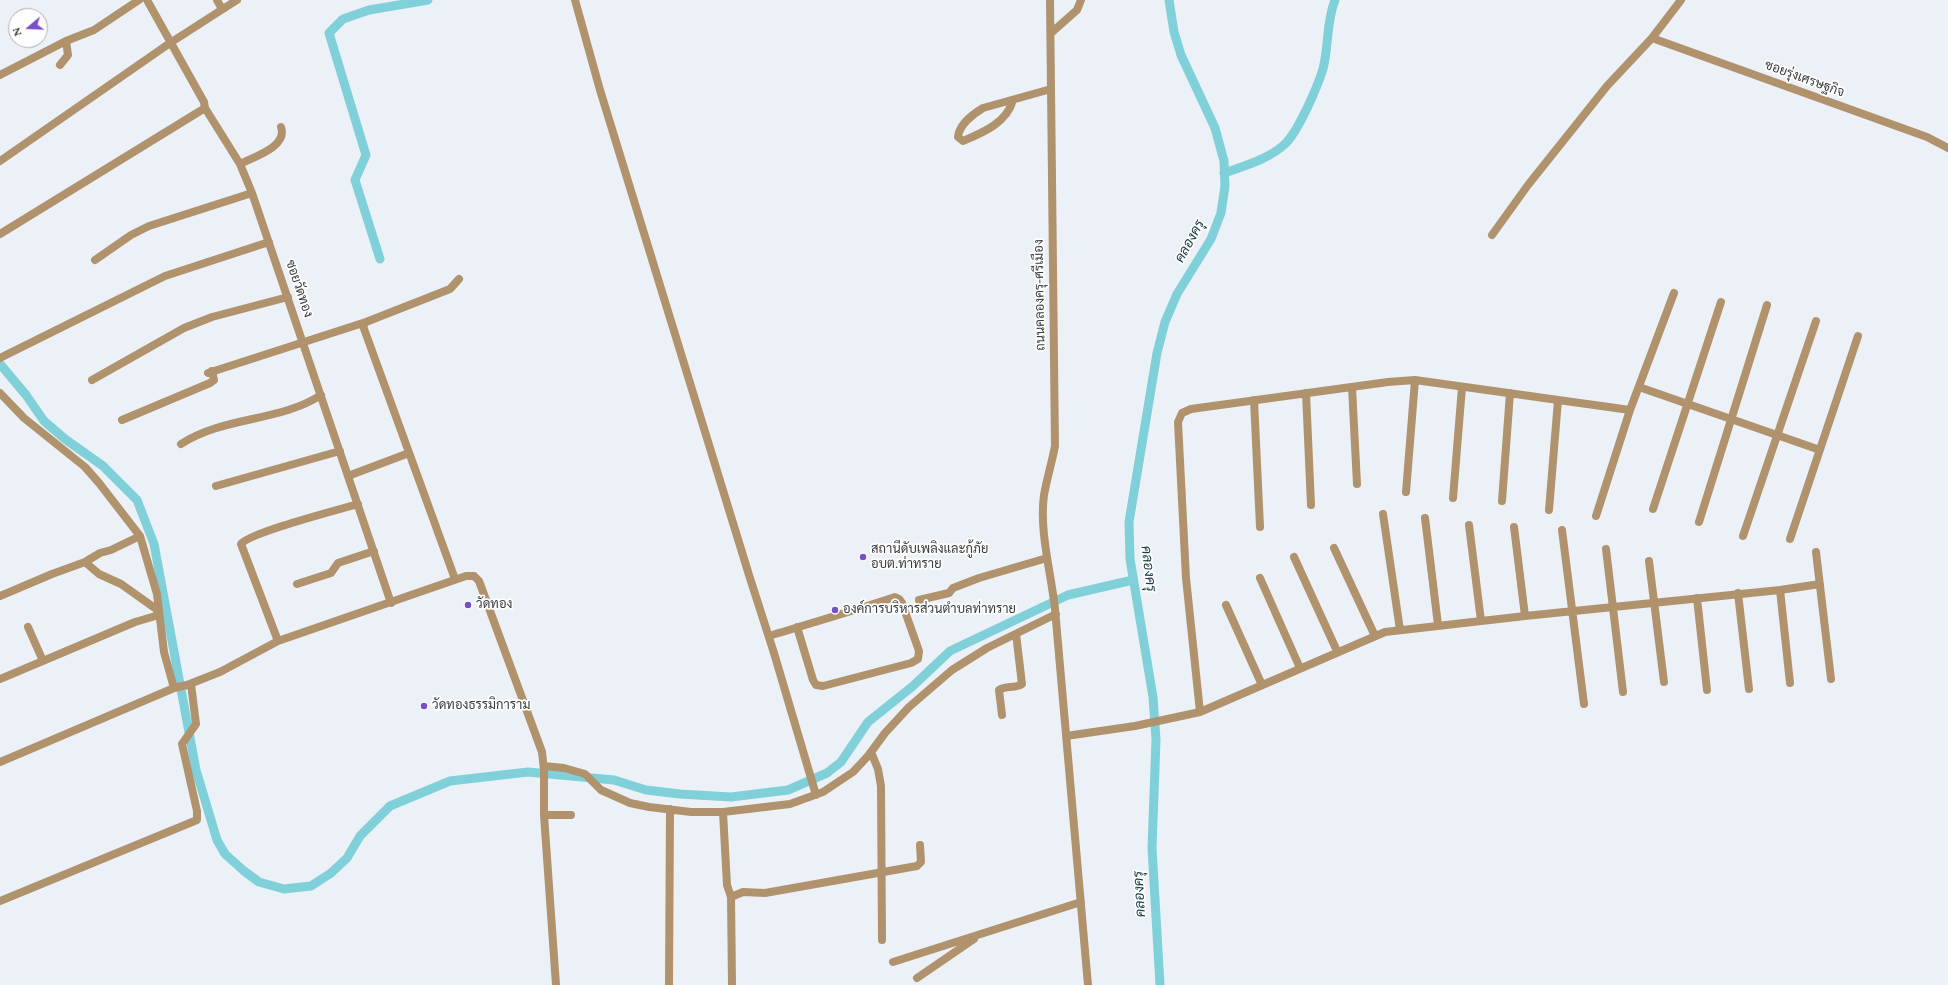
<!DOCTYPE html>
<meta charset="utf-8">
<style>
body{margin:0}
#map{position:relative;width:1948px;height:985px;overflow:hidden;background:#ecf1f7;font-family:Spectral,serif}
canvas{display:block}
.north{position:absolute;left:8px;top:8px;width:40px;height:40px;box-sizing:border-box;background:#fefefe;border:1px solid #b0b1b2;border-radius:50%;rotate:251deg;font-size:11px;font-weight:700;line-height:16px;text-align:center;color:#3b3d3f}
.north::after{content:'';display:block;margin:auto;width:14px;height:18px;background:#774fc8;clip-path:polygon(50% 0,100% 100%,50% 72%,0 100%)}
</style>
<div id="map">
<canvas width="1948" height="985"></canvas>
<div class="north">N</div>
</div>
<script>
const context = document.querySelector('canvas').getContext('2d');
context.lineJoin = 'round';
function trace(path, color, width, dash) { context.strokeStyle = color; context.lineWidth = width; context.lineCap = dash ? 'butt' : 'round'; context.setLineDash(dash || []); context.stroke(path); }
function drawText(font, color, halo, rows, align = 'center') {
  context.font = font + ' Spectral,Sarabun,serif'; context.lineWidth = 3.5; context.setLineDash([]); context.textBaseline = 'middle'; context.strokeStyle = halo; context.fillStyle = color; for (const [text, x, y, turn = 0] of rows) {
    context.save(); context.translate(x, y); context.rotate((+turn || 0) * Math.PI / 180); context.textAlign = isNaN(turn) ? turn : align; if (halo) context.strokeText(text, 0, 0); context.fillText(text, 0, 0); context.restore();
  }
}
trace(new Path2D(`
 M1224,173C1244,166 1272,158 1287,142C1300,127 1317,88 1323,69C1329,46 1326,22 1335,0
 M380,259L355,180L366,155L329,33L343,19L369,10L428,0
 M0,364L26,395L44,421L65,439L103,466L137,500L154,544L196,770L217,840L225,854L244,871L259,882L284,889L311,886L331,873L347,858L360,836L390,806L450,781L528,772L614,780L646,790L680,794L731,797L788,790L827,773L841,762L868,722L913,686L950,651L1068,595L1133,580
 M1160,985L1152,848L1156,740L1153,697L1130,559L1129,522L1157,353L1165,322L1177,294L1211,239L1221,213L1225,186L1224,161L1215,128L1181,55L1174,32L1169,0`), '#7fd0d9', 9);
trace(new Path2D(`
 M147,0L204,102L205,108L240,164L252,193L391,603
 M217,0L222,9
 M575,0L600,90L749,575L774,653L816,795
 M1050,0L1055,446C1052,462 1047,478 1044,495C1039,531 1051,572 1055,609L1088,985
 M1051,33L1077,10L1081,0
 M1652,38L1927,137L1948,148
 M60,65L68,55L66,41
 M0,75L66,41L94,30L139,0
 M1013,100C1007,123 982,133 963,141L958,137C959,125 973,114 983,108L1051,89
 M0,161L170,43L237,0
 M240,164C253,157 288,147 281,127
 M0,234L205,108
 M1492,235L1528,185L1607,86L1652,38L1681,0
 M95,260L131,235L149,226L252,193
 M0,358L165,276L269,242
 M208,373L366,322
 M92,380L184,328L212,317L288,297
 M1352,387L1357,484
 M1639,387L1820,450
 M0,393L24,418L85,467L99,483L140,536L157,594L164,652L174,688
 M1306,393L1311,505
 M1254,400L1260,527
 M122,420L210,383L214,380L212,371
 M181,444C224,416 280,422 321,395
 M348,476L409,453
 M216,486L340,451
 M1406,492L1415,380
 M1453,498L1462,387
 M1502,501L1510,393
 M1653,509L1721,302
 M1549,510L1558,400
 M1383,514L1400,630
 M1596,516L1630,410L1674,293
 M1425,518L1438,625
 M1699,522L1767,305
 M1469,525L1481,621
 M1562,530L1584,704
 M1743,536L1816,321
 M1790,539L1858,336
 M1334,548L1375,636
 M1606,549L1623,692
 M1816,552L1831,679
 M1294,557L1337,651
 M1649,561L1664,682
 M85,562L99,574L121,584L159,611
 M1260,578L1300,668
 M455,579L363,326L366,322L450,289L459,279
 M297,584L331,573L338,563L374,551
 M1780,590L1790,683
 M1738,593L1749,689
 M0,596L52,574L85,562L100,553L111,550L140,536
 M1697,598L1707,690
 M919,600L949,593L953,588L979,578L1047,558
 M1226,605L1262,685
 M1525,616L1780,590L1820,584
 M28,627L43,661
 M769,636C811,623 853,611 895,597L899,599L902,603L919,651L918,659L911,663L823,686L816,685L813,680L797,627
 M278,641L241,544C251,532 338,510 358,504
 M0,679L135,622L159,615
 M1200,712L1186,578L1178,422L1182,413L1191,409L1388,382L1415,380L1630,410
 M1002,715L999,690C1006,685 1015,689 1022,684L1016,634
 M1066,736L1135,726L1200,712L1385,632L1525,616L1514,527
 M871,752L878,769L881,786L882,940
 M0,762L174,688L187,685L220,672L278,641L466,576H474L479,581L542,752L544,770V815L556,985
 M544,766L564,768L585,774L601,790L630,803L649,807L691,812H723L790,804L823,792L853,772L868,756L885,733L909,707L952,670L987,648L1056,614
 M723,812L727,885L731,897
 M544,815H571
 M0,901L197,820V811L182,744L196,724L191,684
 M893,962L1081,902
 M917,978L974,939
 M669,985L670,809
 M732,985L731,897L743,892L765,893L917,866L921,862L920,845`), '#b0926d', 8);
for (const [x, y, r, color] of [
 [863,557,4,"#774fc8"],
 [468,605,4,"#774fc8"],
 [835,610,4,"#774fc8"],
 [424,706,4,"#774fc8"]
]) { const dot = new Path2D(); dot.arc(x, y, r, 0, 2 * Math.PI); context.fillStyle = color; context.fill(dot); trace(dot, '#fefefe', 1.5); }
drawText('13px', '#3b3d3f', '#fefefe', [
 ["ซอยรุ่งเศรษฐกิจ",1804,80,20],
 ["ซอยวัดทอง",298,289,71],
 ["ถนนคลองครุ-ศรีเมือง",1041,295,-91]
]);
drawText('13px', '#3b3d3f', '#fefefe', [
 ["สถานีดับเพลิงและกู้ภัย",871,550],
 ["อบต.ท่าทราย",871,565],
 ["วัดทอง",476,605],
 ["องค์การบริหารส่วนตำบลท่าทราย",843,610],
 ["วัดทองธรรมิการาม",432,706]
], 'left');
drawText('italic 14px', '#163d41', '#fefefe', [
 ["คลองครุ",1191,242,-61],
 ["คลองครุ",1147,569,83],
 ["คลองครุ",1141,894,-93]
]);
</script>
